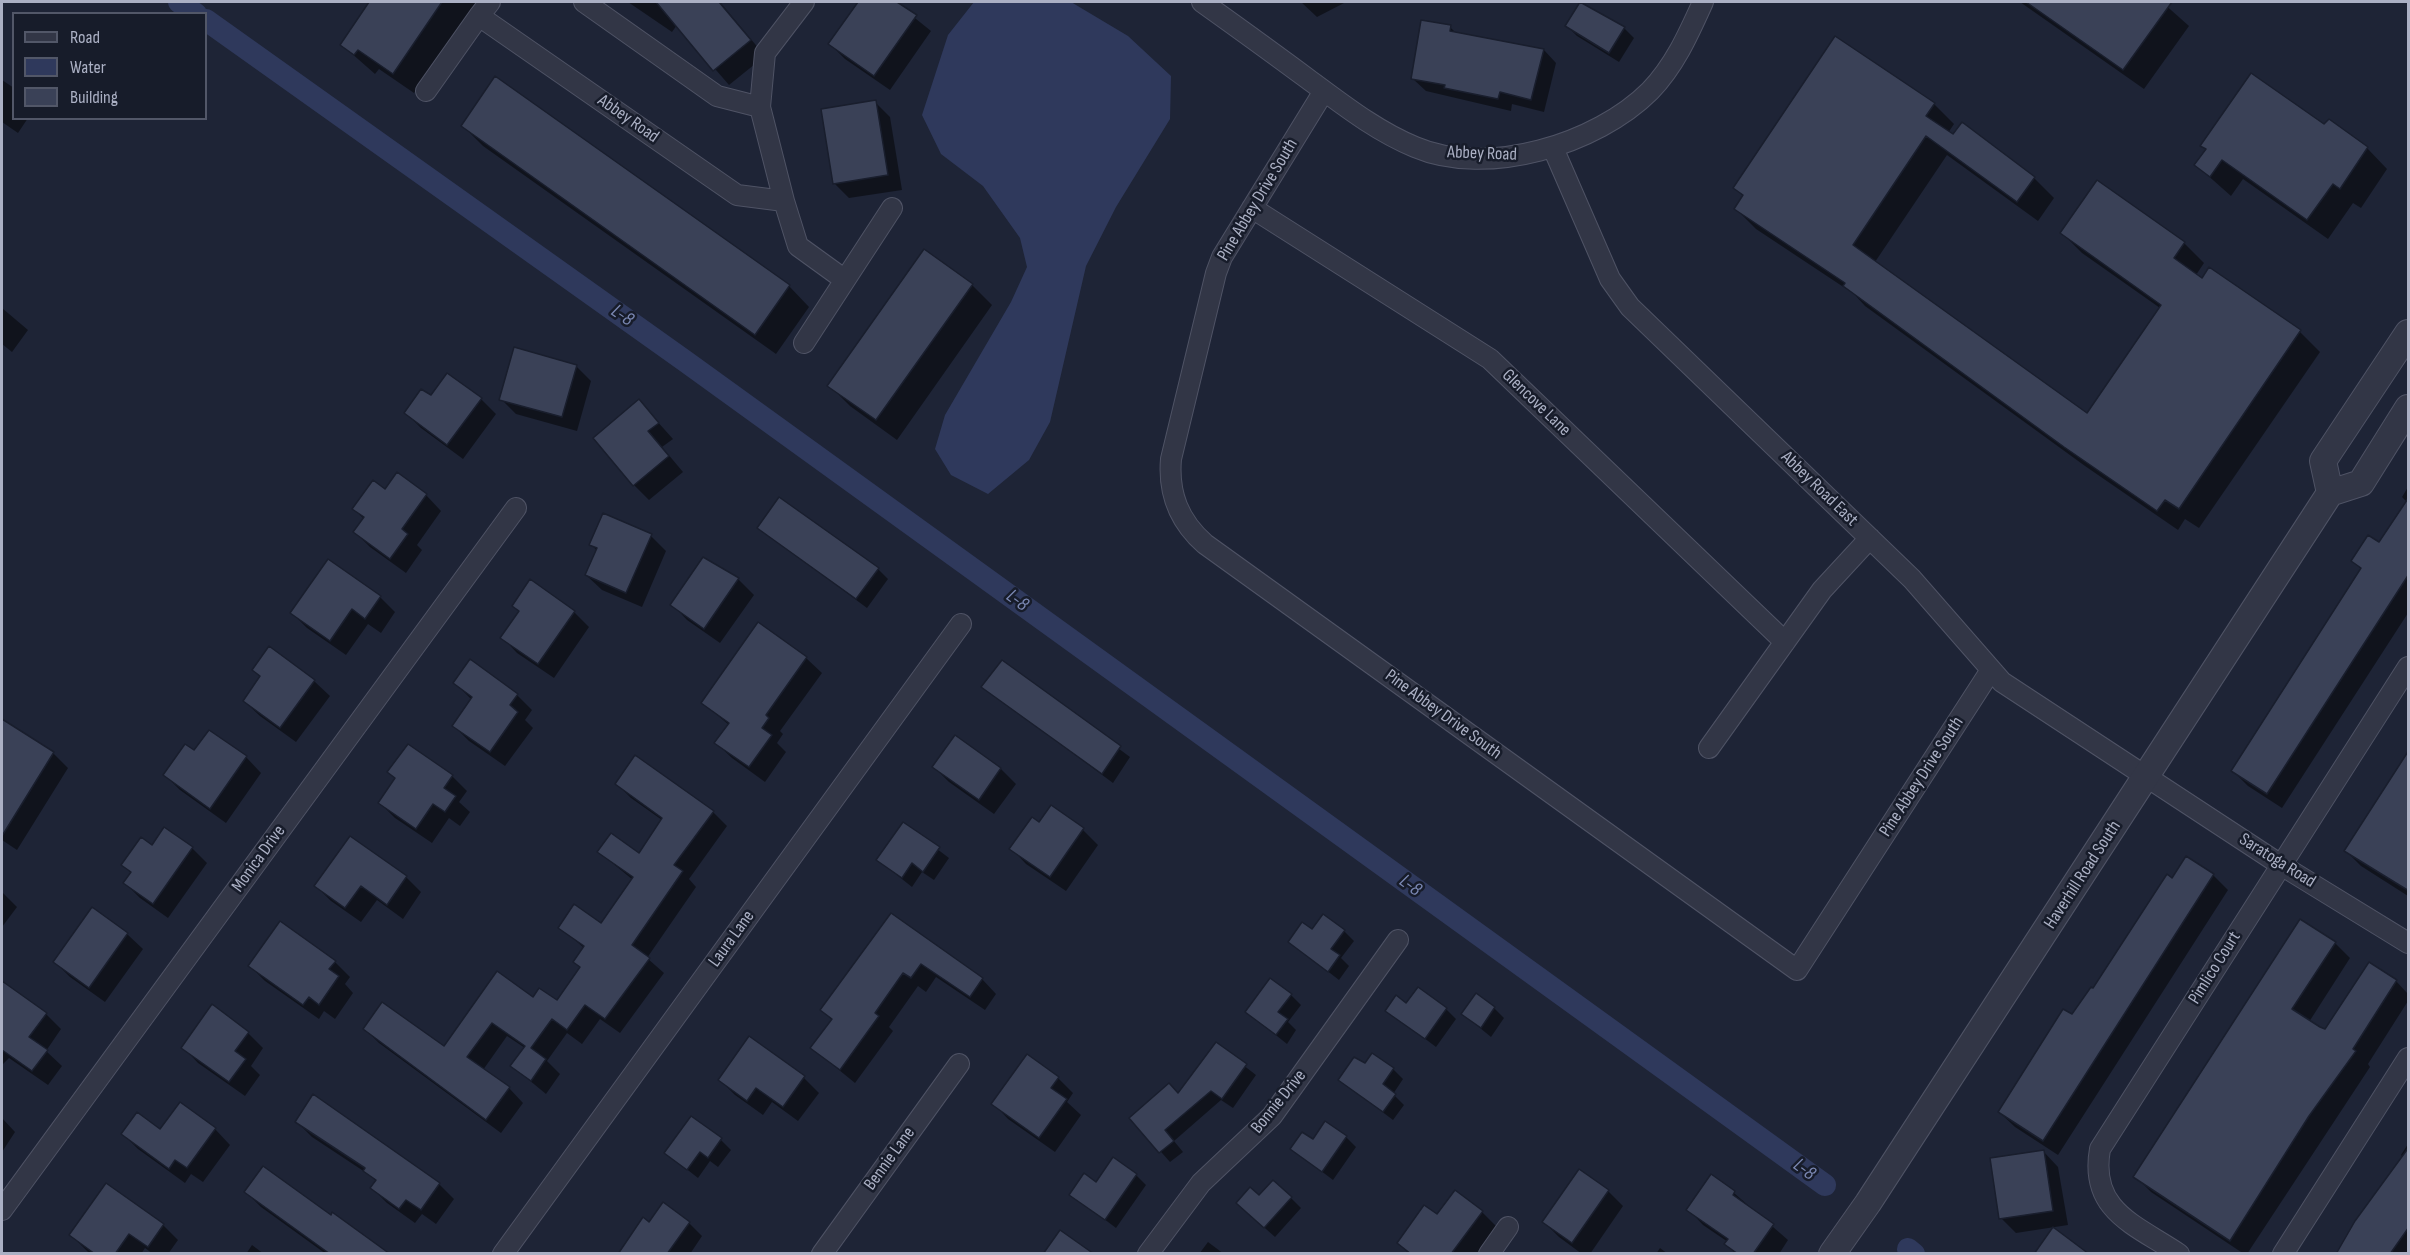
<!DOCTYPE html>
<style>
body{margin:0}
#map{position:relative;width:2410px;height:1255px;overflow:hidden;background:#1e2436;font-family:"Sofia Sans Condensed",sans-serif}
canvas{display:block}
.frame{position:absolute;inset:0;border:3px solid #abb0c4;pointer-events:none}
.legend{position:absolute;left:12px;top:12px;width:195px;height:108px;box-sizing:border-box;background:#171c2a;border:2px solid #525768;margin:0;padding:8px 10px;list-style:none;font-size:18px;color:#abb0c4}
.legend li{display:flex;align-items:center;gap:12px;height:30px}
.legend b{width:30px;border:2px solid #525768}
</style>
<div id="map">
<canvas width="2410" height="1255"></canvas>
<div class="frame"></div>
<ul class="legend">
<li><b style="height:8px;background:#323646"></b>Road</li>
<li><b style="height:16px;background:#2f395c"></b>Water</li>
<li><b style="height:16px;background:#3a4157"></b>Building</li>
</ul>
</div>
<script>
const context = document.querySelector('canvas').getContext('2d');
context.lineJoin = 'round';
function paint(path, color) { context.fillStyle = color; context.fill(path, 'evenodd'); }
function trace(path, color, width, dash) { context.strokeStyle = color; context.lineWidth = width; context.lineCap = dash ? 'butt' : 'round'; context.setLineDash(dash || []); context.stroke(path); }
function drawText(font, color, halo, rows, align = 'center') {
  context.font = font + ' "Sofia Sans Condensed",sans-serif'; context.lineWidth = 5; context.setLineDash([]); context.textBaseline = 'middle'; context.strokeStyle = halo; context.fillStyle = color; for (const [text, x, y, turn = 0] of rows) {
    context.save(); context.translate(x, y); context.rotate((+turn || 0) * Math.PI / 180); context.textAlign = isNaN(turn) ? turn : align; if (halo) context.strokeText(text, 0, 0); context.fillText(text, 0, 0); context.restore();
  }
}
paint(new Path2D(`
 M974,2H1071L1128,36L1171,76L1170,119L1116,207L1086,266L1050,422L1029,460L988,494L951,475L935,449L945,415L1011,302L1027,267L1020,238L983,186L941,154L922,115L948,35Z`), '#2f395c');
paint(new Path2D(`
 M371,2H476L414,93L379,69L375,74L342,45Z
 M628,2H720L765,56L729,85L677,25L672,32Z
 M860,2H895L931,31L890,90L845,59L830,44Z
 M1301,2H1346L1317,17Z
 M1581,2L1624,28L1634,38L1619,62L1577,36L1567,26Z
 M2020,2H2162L2189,26L2144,89Z
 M1450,27L1457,34L1544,50L1556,63L1544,112L1512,104L1511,111L1426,91L1413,79Z
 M2,80L14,88V118H28L18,133L2,122Z
 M875,102L890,117L902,190L849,198L834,183Z
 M1934,104L1954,124L1948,133L1953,137L1962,124L2034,178L2054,198L2038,221L1947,155L1875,262L2087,415L2160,308L2082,253L2062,233L2184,243L2204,263L2196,275L2202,280L2210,270L2300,332L2320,352L2199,528L2185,519L2178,530L2085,466L1865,306L1854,294L1756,229L1736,209L1744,197L1735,188Z
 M463,126L789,286L809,307L776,354L483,146Z
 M2324,126L2367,148L2387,169L2361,208L2353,203L2328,239L2243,179L2231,196L2196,165L2207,150L2202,145Z
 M925,251L972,285L992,305L897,440L850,406L829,385Z
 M2,308L28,330L12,352L2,344Z
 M576,366L591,381L577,431L516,414L501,399Z
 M481,399L496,414L463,459L421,428L406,413Z
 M639,401L673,439L662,447L683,472L649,500L634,485Z
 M2408,487V613L2282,808L2248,786L2233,771L2362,570L2353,561L2380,544L2407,502L2402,497Z
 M385,491L426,495L441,511L417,545L422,550L406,573L370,547L355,532L364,519L354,509Z
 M759,528L878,569L888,579L867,608Z
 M651,536L666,551L642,607L602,590L586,575L597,551L591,544Z
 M704,559L738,579L754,595L720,643L687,620L672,604Z
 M380,597L395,612L381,633L368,624L346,655L307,628L292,613Z
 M514,606L574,612L589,627L554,678L517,653L502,637L520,612Z
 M758,624L806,658L822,673L780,731L783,734L777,743L786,752L765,782L732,758L716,743L729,725L703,703Z
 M1002,662L1130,757L1113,783L983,687Z
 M254,670L314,681L330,696L296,742L260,716L244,701L261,678Z
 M455,683L517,695L532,710L525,720L533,728L505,766L469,741L454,726L472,700Z
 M6,723L53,753L68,768L17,850L2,840V730Z
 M195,752L246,757L261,773L226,823L180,790L165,775Z
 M2408,754V896L2361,866L2346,851Z
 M934,767L1001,769L1016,784L994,814L949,782Z
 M452,776L467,791L459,802L470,812L460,826L449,818L432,843L395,818L380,803L396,779Z
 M617,784L713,812L727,826L689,879L696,887L647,958L664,973L620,1033L600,1019L582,1044L567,1033L547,1061L560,1074L546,1094L512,1066L525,1048L507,1036L483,1070L509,1088L523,1103L501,1133L379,1043L365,1029L444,1048L534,999L557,1003L581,968L575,962L584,948L560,927L601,925L633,880L599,852L639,855L662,820L631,798Z
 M904,824L949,858L934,880L922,872L912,887L878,860Z
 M1083,830L1098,845L1066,891L1026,864L1011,848Z
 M152,847L192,848L207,863L168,918L140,898L125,883L132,874L123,865Z
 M2213,875L2228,890L2058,1155L2015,1127L1999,1112L2093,990L2173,880Z
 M406,877L421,892L403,919L377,900L361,922L331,901L316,886Z
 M2,892L17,907L2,927Z
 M93,909L127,934L143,949L105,1002L70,977L55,962Z
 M891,915L982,979L996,994L985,1010L936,977L926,992L918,986L889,1027L893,1031L855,1083L812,1048L832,1020L822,1010Z
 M1312,931H1344L1354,941L1341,958L1349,966L1339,980L1290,942Z
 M2335,943L2350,958L2309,1022L2325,1031L2396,981L2408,994V1001L2368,1064L2370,1067L2247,1254H2244L2151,1192L2135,1176Z
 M335,962L350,977L345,984L353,993L335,1019L324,1011L319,1019L265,981L250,966Z
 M7,987L46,1014L61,1029L46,1051L62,1066L48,1085L9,1058L2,1065V995Z
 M1291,995L1301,1005L1288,1022L1296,1030L1287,1044L1247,1012Z
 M1407,1005L1446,1009L1456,1019L1436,1047L1387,1010Z
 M1494,1008L1504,1018L1491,1037L1463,1014Z
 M248,1033L263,1048L251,1066L260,1075L245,1096L198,1063L183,1047Z
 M1216,1044L1256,1075L1233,1108L1221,1100L1174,1141L1183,1152L1170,1162L1131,1118L1179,1095Z
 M1365,1065L1393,1069L1403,1079L1393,1094L1404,1105L1393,1120L1340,1080Z
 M804,1078L819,1093L798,1121L772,1102L763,1115L735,1095L720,1080Z
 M1058,1078L1073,1093L1067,1102L1081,1115L1055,1152L1008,1119L993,1103Z
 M2,1118L15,1132L2,1152Z
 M297,1122L439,1184L454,1199L436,1224L422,1214L415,1223L387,1203L372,1188L377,1182L371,1176L312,1137Z
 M215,1129L230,1145L203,1182L191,1174L185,1183L138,1149L123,1134Z
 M1346,1137L1356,1147L1333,1180L1292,1149L1313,1141Z
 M721,1140L731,1150L718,1167L710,1161L698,1178L666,1153Z
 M2408,1144V1254H2337L2403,1157L2401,1155Z
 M2043,1151L2058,1167L2068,1225L2016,1233L2001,1218Z
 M263,1168L388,1254H326L261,1207L246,1192Z
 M1579,1171L1608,1191L1623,1206L1590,1254H1582L1559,1237L1544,1222Z
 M1136,1175L1146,1185L1116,1228L1071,1194L1096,1184Z
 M1711,1176L1734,1193L1788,1240L1779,1254H1736L1726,1244L1728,1242L1703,1225L1688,1209Z
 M1260,1197L1291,1198L1301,1208L1275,1237L1248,1213Z
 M1482,1212L1497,1227L1478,1254H1409L1399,1243L1438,1217Z
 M689,1223L702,1236L690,1254H620L649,1224Z
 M163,1225L178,1240L168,1254H153L145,1248L141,1254H90L71,1235Z
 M1208,1242L1224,1254H1199Z
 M252,1245L264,1254H246Z
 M1660,1248L1668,1254H1656Z`), '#0007');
trace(new Path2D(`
 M179,2L196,14
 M206,20L685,361L1825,1185
 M1908,1249L1914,1254`), '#2f395c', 22);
const building = new Path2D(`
 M369,2H442L393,74L358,50L354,55L340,45Z
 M656,2H719L751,40L713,71Z
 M858,2H897L917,15L874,76L828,44Z
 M1580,2L1625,27L1609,53L1565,26Z
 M2026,2H2172L2123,70Z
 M1421,20L1451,25L1450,31L1544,49L1531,100L1500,92L1498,99L1444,88L1445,85L1411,79Z
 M1835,36L1935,103L1926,116L1953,134L1962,122L2035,177L2017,202L1926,136L1853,245L2087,413L2161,305L2060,233L2097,180L2185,242L2174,258L2202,278L2209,267L2301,330L2179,509L2165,500L2157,511L2064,447L1843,286L1845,283L1734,209L1743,195L1733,188Z
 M2251,73L2324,124L2329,119L2368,147L2340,189L2333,184L2307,220L2222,160L2210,177L2194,165L2206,149L2200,146Z
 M495,76L790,285L755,335L461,126Z
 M876,100L888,175L833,184L821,109Z
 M924,249L973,284L876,420L827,386Z
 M514,347L577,365L562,417L499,400Z
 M447,373L482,398L447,445L404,413L421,389L431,395Z
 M639,399L659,423L648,431L669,456L633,486L593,438Z
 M397,472L427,494L402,529L408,534L390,559L353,532L364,517L352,509L373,480L385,489Z
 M779,497L879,568L856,599L757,528Z
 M2409,497V574L2267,794L2231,771L2361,568L2351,561L2368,535L2379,542Z
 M603,513L652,534L626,593L585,575L597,548L589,545Z
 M703,557L739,578L704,629L670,605Z
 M328,559L381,596L365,619L352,609L330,641L290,613Z
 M530,579L575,611L538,664L500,638L519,611L512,606Z
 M758,622L807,657L766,715L769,718L762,728L772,735L749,767L714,743L729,723L701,703Z
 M269,646L315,680L280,728L243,701L260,676L252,670Z
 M470,659L518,694L510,705L518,712L490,752L452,726L472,697L453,683Z
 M1002,660L1121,746L1102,774L981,687Z
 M2,719L54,752L2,836Z
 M209,730L247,756L210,809L163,775L185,744L194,750Z
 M955,735L1001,768L979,800L932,767Z
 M408,744L453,775L444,788L456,796L445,812L433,804L416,829L378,803L395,778L387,772Z
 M2409,750V891L2344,851Z
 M635,755L714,811L674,865L683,871L632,945L650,958L605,1019L585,1005L567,1030L552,1019L531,1048L546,1059L531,1081L510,1066L525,1046L492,1023L467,1057L510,1087L486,1120L363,1029L382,1002L444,1046L497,971L533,997L539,988L557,1000L580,967L573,962L584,946L558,928L574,904L601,923L633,877L597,852L611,833L639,853L662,818L615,784Z
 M1051,805L1084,828L1050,877L1009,849L1032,817L1039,822Z
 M903,822L940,847L923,872L912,863L902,878L876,860Z
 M164,827L193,847L153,904L123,883L131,872L121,865L141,837L152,845Z
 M350,836L407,876L387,905L361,886L345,908L314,886Z
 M2186,856L2214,874L2043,1141L1998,1112L2063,1009L2072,1014L2091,987L2093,988L2167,874L2172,878Z
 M92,907L128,933L89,988L53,962Z
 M891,913L983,978L970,997L921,964L911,978L903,973L875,1013L879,1016L840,1070L810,1048L832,1019L820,1010Z
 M1323,914L1345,930L1331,949L1340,955L1328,972L1288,942L1302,922L1312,929Z
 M2300,919L2336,942L2292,1009L2320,1027L2325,1029L2369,962L2397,980L2353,1049L2356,1051L2309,1116L2230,1241L2133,1177Z
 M280,921L336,961L329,969L339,976L319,1005L309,997L303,1005L248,966Z
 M1270,978L1292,994L1278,1012L1288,1019L1276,1035L1245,1012Z
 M2,981L47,1013L29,1037L48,1050L32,1071L2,1050Z
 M1418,987L1447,1008L1425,1039L1385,1011L1396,995L1406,1003Z
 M1476,993L1495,1007L1481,1028L1461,1014Z
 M212,1004L249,1032L235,1051L246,1059L229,1082L181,1048Z
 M749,1036L805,1076L783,1107L756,1088L747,1101L718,1080Z
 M1216,1042L1247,1064L1222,1099L1211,1091L1165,1130L1174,1141L1159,1153L1129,1118L1169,1083L1178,1093Z
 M1372,1053L1394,1068L1383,1084L1396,1094L1383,1112L1338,1080L1354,1057L1365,1063Z
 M1027,1054L1059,1077L1051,1088L1067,1099L1039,1138L991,1104Z
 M313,1094L440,1183L421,1210L406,1200L399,1209L370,1188L376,1180L363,1171L365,1168L295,1122Z
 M180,1102L216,1128L187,1168L175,1160L169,1169L121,1134L137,1112L160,1129Z
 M691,1116L722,1138L708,1158L700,1152L687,1170L664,1153Z
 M1325,1121L1347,1136L1322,1172L1290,1149L1302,1132L1313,1139Z
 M2409,1147V1227L2390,1254H2336L2355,1221Z
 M2044,1150L2053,1211L1999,1219L1990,1158Z
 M1113,1157L1137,1174L1105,1220L1069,1195L1084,1173L1096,1182Z
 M263,1166L331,1215L332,1212L390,1254H330L244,1192Z
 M1579,1169L1609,1190L1572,1243L1542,1222Z
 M1711,1174L1735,1191L1733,1195L1774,1224L1753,1254H1738L1724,1244L1728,1239L1686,1210Z
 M1273,1180L1292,1197L1264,1228L1236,1203L1250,1187L1259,1195Z
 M106,1183L164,1224L148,1247L129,1234L115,1254H95L69,1235Z
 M1455,1190L1483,1211L1451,1254H1411L1397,1243L1424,1205L1437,1214Z
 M663,1202L690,1222L667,1254H618L643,1217L649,1222Z
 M2053,1227L2089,1254H2034Z
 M1060,1230L1094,1254H1043Z`);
paint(building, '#3a4157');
trace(building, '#191e2d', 1.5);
const minor = new Path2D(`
 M490,2L479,16L737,195L784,201L760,107L765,53L804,2
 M584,2L717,96L760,107
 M1202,2C1237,27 1273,53 1308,79C1342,104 1376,131 1415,147C1487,178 1597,144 1650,91C1675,65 1689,33 1703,2
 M426,91L479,16
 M1324,91L1222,257L1216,273L1171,459C1168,494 1179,521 1205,544L1797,970L1991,670
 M1553,148L1610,279L1630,307L1912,579L2002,682L2281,865L2408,943
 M784,201L798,246L845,280L804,343
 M1252,208L1490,359L1785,642
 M845,280L892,208
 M1709,748L1822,590L1870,538
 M2,1210L516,508
 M503,1254L961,624
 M822,1254L959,1064
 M1148,1254L1201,1183L1272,1116L1398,940
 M1489,1254L1508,1227
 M2179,1254C2136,1225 2089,1211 2100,1149L2408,667
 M2283,1254L2408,1058`);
const tertiary = new Path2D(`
 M2330,493L2323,461L2408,333
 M1832,1254L1868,1203L2330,493L2361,483L2408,408`);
trace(minor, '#4f5365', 22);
trace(tertiary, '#4f5365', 28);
trace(minor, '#323646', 20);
trace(tertiary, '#323646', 26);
drawText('18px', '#abb0c4', '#171c2a', [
 ["Abbey Road",628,119,35],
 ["Abbey Road",1482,154,2],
 ["Pine Abbey Drive South",1258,200,-59],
 ["Glencove Lane",1536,403,44],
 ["Abbey Road East",1819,489,44],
 ["Pine Abbey Drive South",1443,715,36],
 ["Pine Abbey Drive South",1922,777,-57],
 ["Monica Drive",259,859,-54],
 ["Saratoga Road",2277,861,32],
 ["Haverhill Road South",2083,875,-57],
 ["Laura Lane",732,939,-54],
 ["Pimlico Court",2215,968,-58],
 ["Bonnie Drive",1279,1102,-51],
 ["Bennie Lane",890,1159,-54]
]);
drawText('italic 20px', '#7a87b2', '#171c2a', [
 ["L-8",622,316,35],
 ["L-8",1017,601,36],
 ["L-8",1410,886,36],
 ["L-8",1804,1170,36]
]);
</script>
